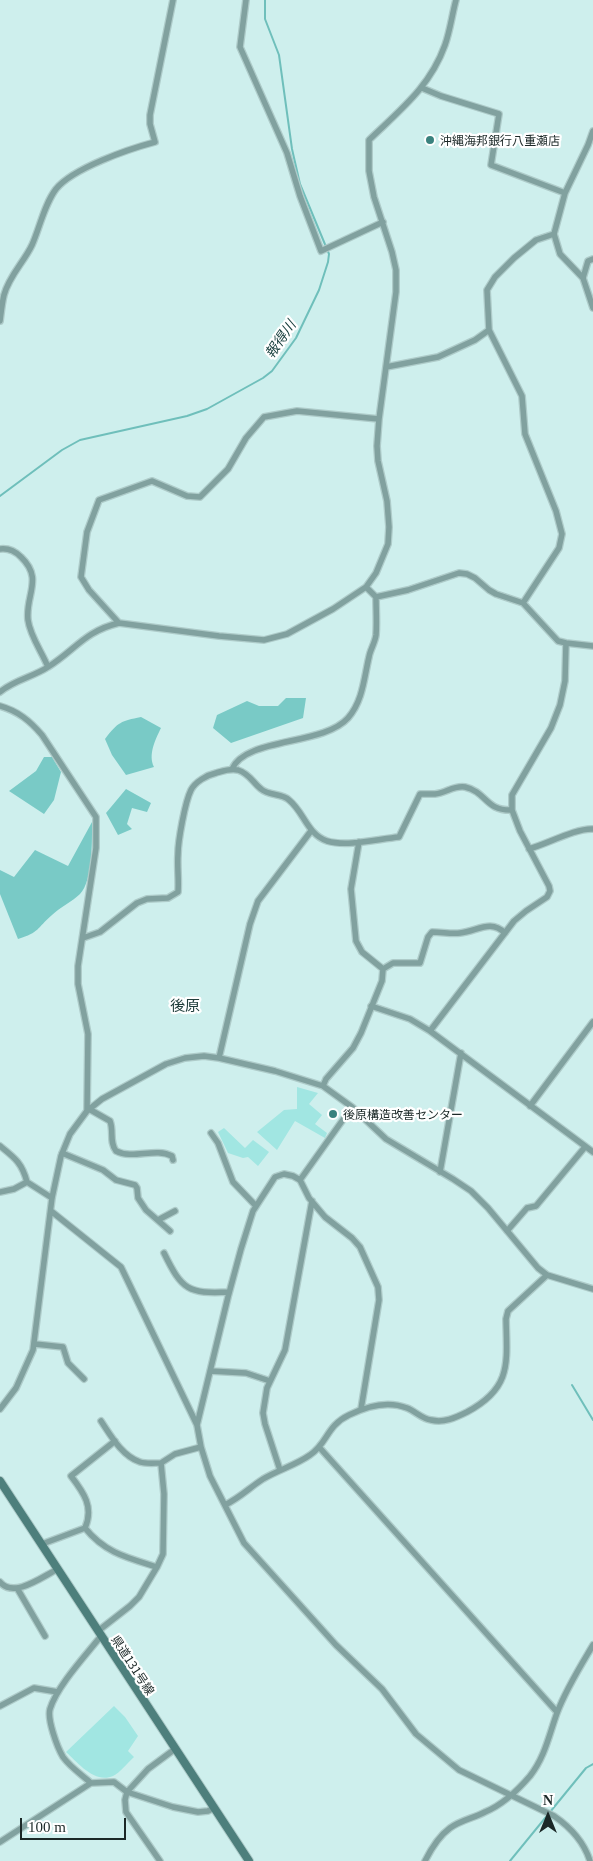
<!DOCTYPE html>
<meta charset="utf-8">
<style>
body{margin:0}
#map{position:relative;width:593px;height:1861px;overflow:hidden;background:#ceefed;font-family:Georgia,serif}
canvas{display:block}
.north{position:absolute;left:523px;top:1791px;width:50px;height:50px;-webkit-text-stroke:4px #fff;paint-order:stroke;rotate:0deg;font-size:14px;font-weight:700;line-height:20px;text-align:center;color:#1b2827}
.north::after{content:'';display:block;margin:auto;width:18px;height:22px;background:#1b2827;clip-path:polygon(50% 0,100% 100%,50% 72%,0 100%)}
.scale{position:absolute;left:20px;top:1818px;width:106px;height:22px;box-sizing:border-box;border:2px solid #1b2827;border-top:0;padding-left:6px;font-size:15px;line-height:18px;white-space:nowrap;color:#1b2827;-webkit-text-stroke:4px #fff;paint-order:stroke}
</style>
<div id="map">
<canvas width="593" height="1861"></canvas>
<div class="north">N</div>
<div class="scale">100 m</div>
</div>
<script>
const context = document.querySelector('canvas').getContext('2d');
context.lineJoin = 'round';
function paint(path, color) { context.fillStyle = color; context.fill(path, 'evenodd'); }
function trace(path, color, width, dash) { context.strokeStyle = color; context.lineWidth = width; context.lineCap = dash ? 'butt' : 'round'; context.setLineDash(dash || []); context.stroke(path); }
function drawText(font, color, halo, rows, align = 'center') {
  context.font = font + ' Georgia,"Noto Sans JP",serif'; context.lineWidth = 4.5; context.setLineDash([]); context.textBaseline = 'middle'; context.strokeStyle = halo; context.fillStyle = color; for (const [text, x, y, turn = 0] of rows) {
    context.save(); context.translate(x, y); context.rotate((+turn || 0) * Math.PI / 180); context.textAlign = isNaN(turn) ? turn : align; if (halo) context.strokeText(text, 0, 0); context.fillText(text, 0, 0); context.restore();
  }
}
paint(new Path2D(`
 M297,1087L318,1093L309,1104L322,1115L315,1124L327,1133L325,1138L295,1121L277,1150L257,1132L284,1110L297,1109Z
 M224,1128L245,1148L253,1140L269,1152L258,1166L248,1157L243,1158L228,1153L218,1132Z
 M114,1706L125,1717L138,1736L128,1751L134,1757C128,1762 120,1773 113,1776C95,1784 78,1763 66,1752Z`), '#a1e6e2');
paint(new Path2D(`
 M286,698H306L303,718L231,743L213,728L217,715L247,701L259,706H278Z
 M141,717L161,728C155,740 148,755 154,767L126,775L112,755L105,739C118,722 121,721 141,717Z
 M44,757H52L61,772L54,800L44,814L9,791L36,771Z
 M126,789L151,803L147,812L132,808L127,824L132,829L118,835L106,813Z
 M92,822C92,840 93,881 80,894C72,902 60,907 52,915C36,929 40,932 18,939L0,894V870L14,877L35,850L68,866Z`), '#79cac6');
trace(new Path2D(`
 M0,496L62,450L80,440L187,416L207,409L263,378L272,371L296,338L319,290L328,262L329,254L300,184L292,149L279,55L265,19V0
 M572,1385L593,1420
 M510,1861L586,1768L593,1764`), '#6fbfbb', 2);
const street = new Path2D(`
 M246,0L240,47L287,153L300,196L321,251L383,222
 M422,88L441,96L499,114L491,165L565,193L554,234L560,254L583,278L593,308
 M565,193L588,145L593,131
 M583,278L588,261L593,259
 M0,321C1,313 2,303 4,295C9,276 24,262 32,245C40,227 44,205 56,189C73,168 129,149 155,142L150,124V115L173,0
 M386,367L438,357L475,340L489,330
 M0,549C8,548 15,551 21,557C44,579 25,595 28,620C30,636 42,652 48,667
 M366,587L376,597L408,590L459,573L467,574L475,578L489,590L496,594L523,603L558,641L566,643L593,646
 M523,603L559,548L562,534L556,511L525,434L522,396L489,330L487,290L495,277L514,258L536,240L554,234
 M119,623L89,590L81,577L87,532L99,500L152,481L187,496L200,497L228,469L246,438L264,417L297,411L379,419
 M0,692C14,680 33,677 48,667C75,650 85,631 119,623L219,636L264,640L287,634L333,609L366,587L376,573L388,544L389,527L387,501L378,461L377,446L379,419L396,292V270L392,252L374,197L369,171V140C400,110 430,87 445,45C450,31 452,15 456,0
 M0,706C18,711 30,721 42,735L96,817V848L78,966V984L88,1034L87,1111
 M232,769C246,737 323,746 348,718C363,701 364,678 369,657C370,650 375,643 376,635C377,623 376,610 376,597
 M359,842L351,889L356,941L362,952L383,969
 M529,849C547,844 576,828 593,829
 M83,938L100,932L137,903L147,899L168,898L178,892C179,879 177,867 178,854C178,841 185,802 191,790C195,782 207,775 216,773C223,771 230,768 238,770C250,774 253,783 261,789C269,796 282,793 289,800C304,812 307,834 327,841C347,847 378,839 399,837L420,794C425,794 430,794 435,794C446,793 454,785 465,787C487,792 485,811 512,810
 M383,969L393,963H420L428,937L432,932C442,932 451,934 460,933C478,931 490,919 505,933
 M371,1006L410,1019L430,1031L593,1152
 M430,1031L514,921L526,911L547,897L550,891L549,886L520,831L512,810V795L551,728L560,705L565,681L566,643
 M219,1058L250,924L258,901L311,831
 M323,1086L326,1079L353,1048L361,1033L382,981L383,969
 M530,1106L593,1022
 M89,1109L110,1121C114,1131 109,1142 116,1151C133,1160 155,1147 172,1156L173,1160
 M211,1133L218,1143L233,1182L256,1206
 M0,1146C15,1158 22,1163 27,1182L52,1198
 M62,1153L103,1170L116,1180L135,1185L137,1188L138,1198L146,1210L170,1231
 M440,1172L461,1053
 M300,1180L352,1107
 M0,1192L14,1189L27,1182
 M51,1211L121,1267L197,1425L201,1447L210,1476L244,1543L336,1645L382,1689L416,1734L459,1770L554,1816C570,1827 584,1842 590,1861
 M158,1220L175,1211
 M507,1231L527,1208L536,1206L585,1147
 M164,1253C182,1290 188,1294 229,1292
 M35,1344L63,1347L68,1363L84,1379
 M210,1371L246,1373L270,1381
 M0,1409L16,1388L33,1350L52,1198L61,1156L70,1134L87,1111L102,1099L166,1064L185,1058L204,1056L219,1058L275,1071L323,1086L352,1107L386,1139L453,1179L471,1191L488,1208L538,1268L547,1275L593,1289
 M101,1421C111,1436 122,1456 140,1462C146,1464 154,1463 161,1463
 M197,1425L228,1297L241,1249L253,1211L275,1177L284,1174L293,1176L300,1180L309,1198L325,1217L352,1238L360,1247L378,1287L379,1300L361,1409
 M319,1447L557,1712
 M280,1470L265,1424L263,1413L267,1388L285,1350L312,1201
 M225,1505C241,1497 249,1488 263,1479C278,1470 296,1465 310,1455C328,1443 326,1426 349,1415C367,1406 387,1400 407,1408C415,1411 422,1419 431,1420C444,1423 455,1418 467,1412C512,1388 507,1363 506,1319L508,1311L547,1275
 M85,1528C105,1553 128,1558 157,1567
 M42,1544L85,1528C94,1507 84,1493 71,1476L115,1441
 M0,1582C14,1599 43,1576 58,1569
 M17,1588L45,1636
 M98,1631L130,1606L139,1597L157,1567L163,1554L164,1494L161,1463L175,1454L201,1447
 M0,1706L34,1688L58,1692
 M91,1783C82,1775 70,1767 63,1757C57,1747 47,1719 50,1709C57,1686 86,1655 101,1636
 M0,1842L91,1783L114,1782L127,1792L173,1807L198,1812L208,1811L214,1808
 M160,1861L126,1812L125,1800L127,1792L148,1769L175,1749
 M425,1861C431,1849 439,1836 450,1828C461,1820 474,1818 485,1812C502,1805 518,1790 530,1776C545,1757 549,1735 557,1713C566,1689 580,1667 593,1645`);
const secondary = new Path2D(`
 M0,1481L249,1861`);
trace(street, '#aecbc9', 8);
trace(secondary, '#aecbc9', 10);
trace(street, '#81a19f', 5.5);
trace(secondary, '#4d7f7c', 8);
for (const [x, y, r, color] of [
 [430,140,5,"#39827e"],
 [333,1114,5,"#39827e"]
]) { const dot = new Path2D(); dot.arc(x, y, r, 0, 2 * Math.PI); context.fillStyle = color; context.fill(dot); trace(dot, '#fff', 2); }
drawText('12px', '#1b2827', '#fff', [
 ["沖縄海邦銀行八重瀬店",440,140],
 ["後原構造改善センター",343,1114]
], 'left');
drawText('12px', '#1b2827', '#fff', [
 ["県道131号線",133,1665,57]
]);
drawText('italic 14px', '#113937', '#fff', [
 ["報得川",280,339,-55]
]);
drawText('15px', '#213e3c', '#fff', [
 ["後原",185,1005]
]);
</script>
